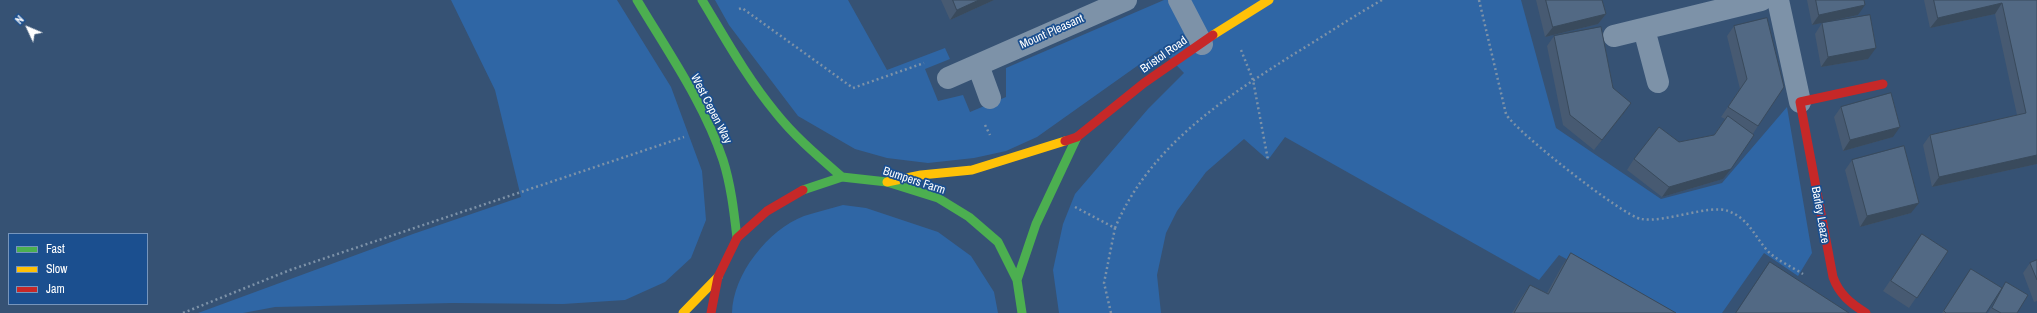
<!DOCTYPE html>
<style>
body{margin:0}
#map{position:relative;width:2037px;height:313px;overflow:hidden;background:#365274;font-family:"Archivo Narrow",sans-serif}
canvas{display:block}
.legend{position:absolute;left:8px;top:233px;width:140px;height:72px;box-sizing:border-box;background:#1b4f8f;border:1px solid #7695bc;margin:0;padding:5px 7px;list-style:none;font-size:12px;color:#fff}
.legend li{display:flex;align-items:center;gap:8px;height:20px}
.legend b{width:20px;border:1px solid #7695bc}
.north{position:absolute;left:8px;top:8px;width:40px;height:40px;-webkit-text-stroke:3px #1b4f8f;paint-order:stroke;rotate:314deg;font-size:11px;font-weight:700;line-height:16px;text-align:center;color:#fff}
.north::after{content:'';display:block;margin:auto;width:14px;height:18px;background:#fff;clip-path:polygon(50% 0,100% 100%,50% 72%,0 100%)}
</style>
<div id="map">
<canvas width="2037" height="313"></canvas>
<ul class="legend">
<li><b style="height:5px;background:#4caf50"></b>Fast</li>
<li><b style="height:5px;background:#ffc107"></b>Slow</li>
<li><b style="height:5px;background:#c62828"></b>Jam</li>
</ul>
<div class="north">N</div>
</div>
<script>
const context = document.querySelector('canvas').getContext('2d');
context.lineJoin = 'round';
function paint(path, color) { context.fillStyle = color; context.fill(path, 'evenodd'); }
function trace(path, color, width, dash) { context.strokeStyle = color; context.lineWidth = width; context.lineCap = dash ? 'butt' : 'round'; context.setLineDash(dash || []); context.stroke(path); }
function drawText(font, color, halo, rows, align = 'center') {
  context.font = font + ' "Archivo Narrow",sans-serif'; context.lineWidth = 3.5; context.setLineDash([]); context.textBaseline = 'middle'; context.strokeStyle = halo; context.fillStyle = color; for (const [text, x, y, turn = 0] of rows) {
    context.save(); context.translate(x, y); context.rotate((+turn || 0) * Math.PI / 180); context.textAlign = isNaN(turn) ? turn : align; if (halo) context.strokeText(text, 0, 0); context.fillText(text, 0, 0); context.restore();
  }
}
paint(new Path2D(`
 M451,0H617L671,87L702,171L706,220L691,258L665,282L625,300L563,304L453,303L275,307L243,313H198L413,234L521,197L495,90Z
 M715,0H848L887,70L945,48L950,59L925,69L938,101L963,95L970,112L1006,97V68L1164,0H1521L1556,128L1661,199L1722,183L1787,107L1812,253L1798,276L1764,253L1722,313H1667L1559,255L1539,280L1285,137L1268,160L1244,139L1206,172L1177,211L1166,233L1157,275L1161,313H1059L1053,270L1063,224L1075,194L1148,109L1184,73L1161,49L1037,137L1006,151L974,158L928,163L887,158L855,149L798,116L729,25Z
 M843,205L866,208L938,232L971,256L994,292L998,313H732C733,274 768,230 804,216C816,212 830,209 843,205Z`), '#2f66a5');
trace(new Path2D(`
 M1479,0L1506,114C1515,131 1623,216 1641,219C1666,223 1709,204 1728,211C1748,218 1754,235 1766,249C1774,259 1792,267 1803,274
 M739,9L742,8L853,88L924,63
 M1241,50L1253,80L1268,160
 M985,125L990,135
 M1075,207L1115,228L1104,283L1111,313
 M1115,228C1149,147 1223,99 1294,54C1324,36 1352,17 1382,0
 M183,313L290,270L684,137`), '#7d92a8', 2.5, [2, 3]);
trace(new Path2D(`
 M1179,0L1202,44
 M1778,0L1800,102
 M1644,29L1658,82
 M1614,36L1761,0
 M978,65L990,98
 M948,78L1126,0`), '#7d92a8', 22);
trace(new Path2D(`
 M637,0C668,52 704,103 723,160C731,185 734,212 737,238
 M702,0C725,38 747,78 776,113C795,137 819,157 842,177
 M803,190L842,177L887,182L938,198L969,217L998,242L1017,280L1022,313
 M1017,280L1036,224L1077,137`), '#4caf50', 9);
trace(new Path2D(`
 M1213,35L1269,0
 M887,182L921,175L972,170L1065,141
 M683,313L718,277`), '#ffc107', 9);
trace(new Path2D(`
 M1065,141L1077,137L1144,83L1213,35
 M711,313L718,277L737,238L767,211L803,190
 M1866,313C1851,304 1839,294 1833,277L1800,102L1883,84`), '#c62828', 9);
paint(new Path2D(`
 M941,0H994L950,20Z
 M1536,0H1602L1606,14L1598,24L1545,37Z
 M1807,0H1864L1858,15L1812,25Z
 M1924,0H2037V164L1932,187L1923,145L1930,135L2017,115L1995,14L1930,28Z
 M1767,18L1758,126L1723,179L1662,197L1627,170L1634,159L1679,142L1714,135L1725,119L1721,117L1740,89L1727,36L1734,26Z
 M1822,23L1868,59L1821,67L1815,34Z
 M1554,36L1613,88L1624,113L1594,150L1563,125L1547,46Z
 M1841,107L1893,137L1843,151L1834,117Z
 M1852,160L1911,213L1860,227L1845,170Z
 M1922,234L1948,251L1909,308L1883,291Z
 M1571,253L1676,313H1512L1521,298L1530,285L1547,293L1562,266Z
 M2037,260V301L2034,302L2023,273L2030,263Z
 M1971,269L1986,313H1942L1964,279Z
 M2006,282L2017,313H1988L2002,288Z`), '#475a72');
paint(new Path2D(`
 M979,0H994L950,20L957,10Z
 M2002,3L1995,14L1930,28L1938,18Z
 M1865,5L1858,15L1812,25L1819,15Z
 M1606,14L1598,24L1545,37L1553,27Z
 M1876,48L1868,59L1821,67L1828,57Z
 M1631,103L1624,113L1594,150L1602,140Z
 M1900,127L1893,137L1843,151L1850,140Z
 M2037,155V164L1932,187L1939,177Z
 M1731,169L1723,179L1662,197L1669,187Z
 M1919,203L1911,213L1860,227L1867,216Z`), '#394a5c');
const building = new Path2D(`
 M953,0H979L957,10Z
 M1546,0H1602L1606,14L1553,27Z
 M1816,0H1864L1865,5L1819,15Z
 M1934,0H2037V155L1939,177L1930,135L2026,113L2002,3L1938,18Z
 M1870,15L1876,48L1828,57L1822,23Z
 M1767,18L1784,87L1758,126L1728,107L1747,79L1734,26Z
 M1601,27L1613,88L1631,103L1602,140L1570,115L1554,36Z
 M1891,93L1900,127L1850,140L1841,107Z
 M1728,116L1754,135L1731,169L1669,187L1634,159L1659,127L1679,142L1714,135Z
 M1904,146L1919,203L1867,216L1852,160Z
 M1922,234L1948,251L1917,298L1891,281Z
 M1571,253L1676,313H1514L1530,285L1548,294Z
 M2037,260V280L2030,263Z
 M1770,262L1849,313H1736Z
 M1971,269L2002,288L1986,313H1946L1944,311Z
 M2006,282L2028,295L2017,313H2001L1992,308Z`);
paint(building, '#526984');
trace(building, '#394a5c', 1);
drawText('12px', '#fff', '#1b4f8f', [
 ["Mount Pleasant",1052,32,-24],
 ["Bristol Road",1164,55,-35],
 ["West Cepen Way",711,109,63],
 ["Bumpers Farm",914,181,18],
 ["Barley Leaze",1820,215,80]
]);
</script>
